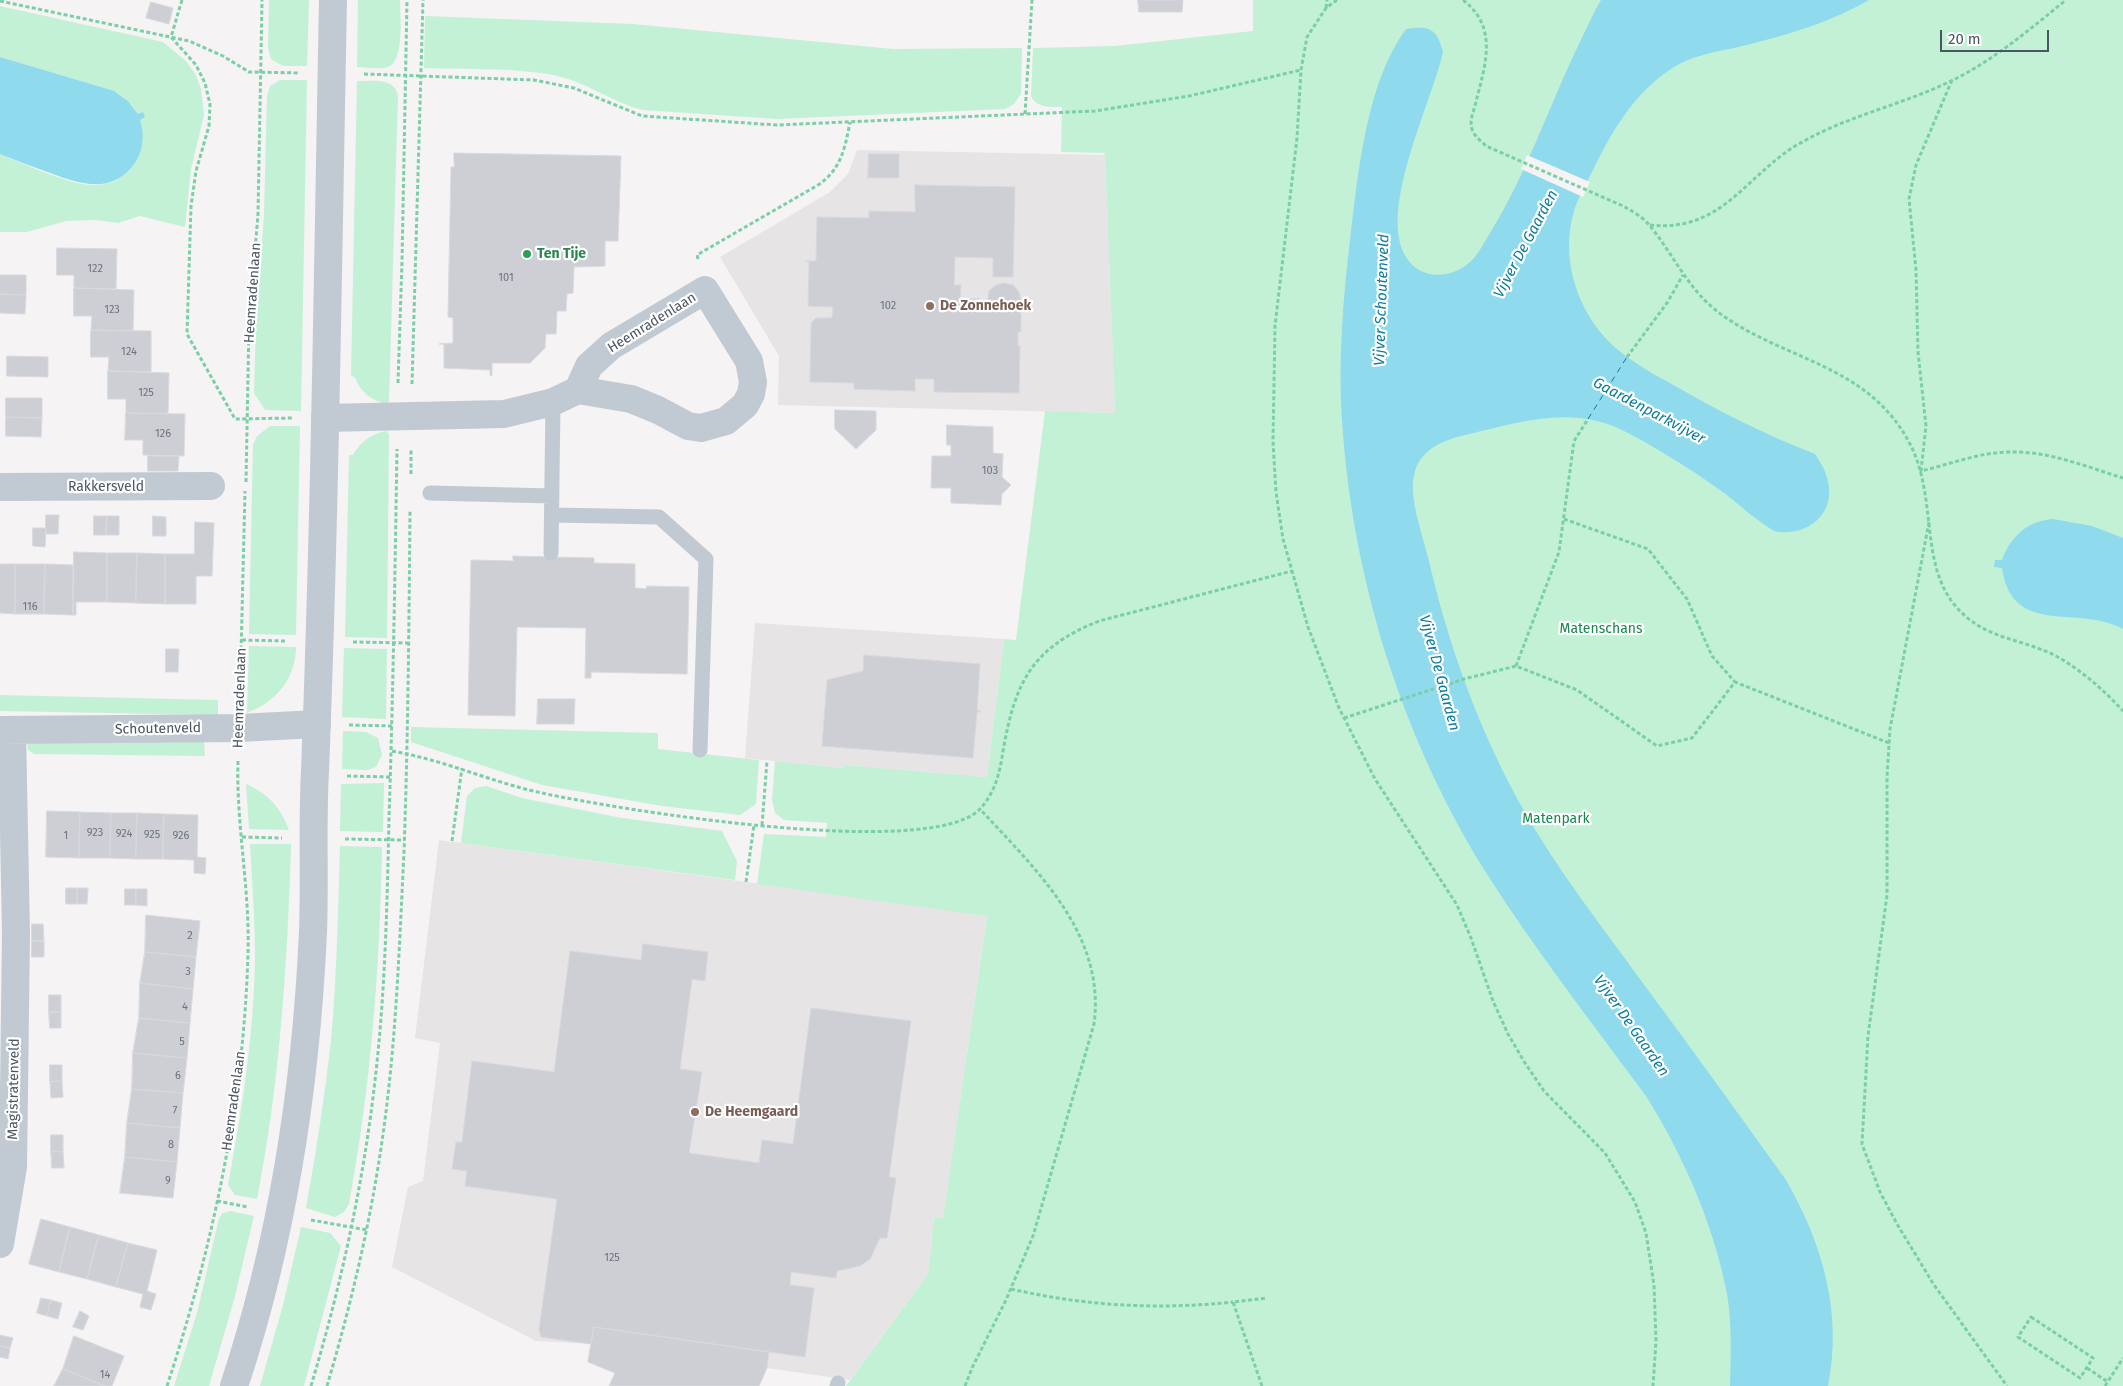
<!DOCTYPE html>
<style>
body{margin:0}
#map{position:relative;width:2123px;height:1386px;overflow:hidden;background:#f5f3f3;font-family:"Fira Sans",sans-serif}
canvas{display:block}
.scale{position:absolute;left:1940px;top:30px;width:109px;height:22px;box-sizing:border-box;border:2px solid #4a5661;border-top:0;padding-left:6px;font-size:15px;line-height:18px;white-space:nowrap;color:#4a5661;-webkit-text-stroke:4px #fff;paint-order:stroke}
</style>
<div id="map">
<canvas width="2123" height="1386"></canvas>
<div class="scale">20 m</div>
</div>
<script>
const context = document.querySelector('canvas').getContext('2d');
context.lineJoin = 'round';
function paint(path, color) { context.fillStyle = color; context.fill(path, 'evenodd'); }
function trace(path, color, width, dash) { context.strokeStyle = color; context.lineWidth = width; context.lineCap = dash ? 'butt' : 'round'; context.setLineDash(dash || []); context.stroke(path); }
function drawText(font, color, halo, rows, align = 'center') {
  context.font = font + ' "Fira Sans",sans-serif'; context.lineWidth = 4.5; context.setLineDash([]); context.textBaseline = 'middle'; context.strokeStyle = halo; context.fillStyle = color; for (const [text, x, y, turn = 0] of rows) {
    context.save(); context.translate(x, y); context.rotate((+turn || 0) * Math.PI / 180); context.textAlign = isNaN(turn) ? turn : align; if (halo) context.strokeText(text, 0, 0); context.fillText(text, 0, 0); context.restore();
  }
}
paint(new Path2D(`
 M857,150L1105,155L1115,413L778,405L779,356L720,257L830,192L848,174Z
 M755,623L1004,639L987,777L845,765L844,768L745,758Z
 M439,840L987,915L943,1219L934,1218L928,1274L850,1380L767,1368L769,1352L594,1328L591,1344L536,1341L392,1267L408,1187L423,1181L440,1043L415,1038Z`), '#e6e4e5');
paint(new Path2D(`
 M269,0H309L307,66H283L271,59L268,48Z
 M358,0H400C400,15 405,61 388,67C379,70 366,67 357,67Z
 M1253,0H2123V1386H846L928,1274L934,1218H943L987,916L757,884L764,834L826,837L827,823L784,820L775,813L772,800L775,761L843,768L844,765L987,777L1004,639L1016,640L1045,411L1115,413L1105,155L1104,153L1061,152L1062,107C1050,107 1036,108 1031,96L1033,48L1115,46L1253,31Z
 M0,6L163,42L186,61L196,75L201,89L204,115L191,169L185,227L140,216L118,223L95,220L66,221L27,232H0V154C22,163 72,186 94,185C118,185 128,174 136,153C146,128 142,110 119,94L0,57Z
 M425,16L633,24L893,49L1022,48L1021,94L1014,104L1005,109L777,119L643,110C614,103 591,85 562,77C523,67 465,70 424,68Z
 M280,80H307L301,411L265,410L254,393L256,324L264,215L267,96L270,86Z
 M357,81C372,81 395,77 398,96L389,401L386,404C371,400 360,392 355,377L351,376Z
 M270,426H300L296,635L249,634L253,445L257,436Z
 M386,431L389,434L387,638L345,637L349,455H353C361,441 371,434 386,431Z
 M249,646L296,647V650C294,681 275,702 247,713Z
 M344,648L387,649L386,719L342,717Z
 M0,695L218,700V715L0,711Z
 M411,727L658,733V749L759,760L756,804L740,815L662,806L542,785L411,742Z
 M343,731L366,732L378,738L382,755L376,767L367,770L342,769Z
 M204,740L205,756L34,754L28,750L27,741Z
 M384,783L383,832L340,831L341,784Z
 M246,784C267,793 281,807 289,830L249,829Z
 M486,786L522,798L622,818L722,831L737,861L735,880L461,843L467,796L475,788Z
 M250,844H291V849C287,967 280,1083 257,1199L235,1195L228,1185C242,1110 254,1034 255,958C255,920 252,882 250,844Z
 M340,846L382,847C380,967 371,1086 349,1204L344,1212L335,1217L306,1208C316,1152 325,1096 331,1040C337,975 338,911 340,846Z
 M230,1211L254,1216L234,1300L209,1386H174L197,1313L219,1218L223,1213Z
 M301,1227L330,1233L341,1246L304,1386H260L283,1305Z`), '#c3f1d5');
paint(new Path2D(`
 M1601,0H1869C1831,22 1790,34 1747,45C1722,51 1693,54 1671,69C1632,95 1611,133 1591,174C1586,184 1580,195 1576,205C1557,258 1579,320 1622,353C1641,368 1663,379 1684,391C1726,415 1769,436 1815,454C1820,462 1825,469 1827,478C1838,514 1806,538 1774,531C1754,519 1738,503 1720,490C1689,468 1654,446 1620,429C1569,405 1517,423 1465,435C1390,452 1414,502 1428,557C1448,644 1479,731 1523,809C1558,871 1603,928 1645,986C1693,1050 1739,1115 1786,1180C1822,1243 1843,1312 1828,1386H1730C1731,1356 1732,1323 1727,1294C1714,1225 1683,1155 1646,1096C1592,1023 1536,951 1487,874C1402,739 1352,578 1342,420C1338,360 1343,299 1350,240C1358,174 1366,83 1406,29C1430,25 1437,29 1443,52C1432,102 1377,211 1406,257C1421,282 1456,279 1474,258C1480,251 1485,241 1490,233C1526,175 1548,109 1577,48C1585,32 1592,15 1601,0Z
 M0,57L114,91L128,101L138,114L143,112L145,117L140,120C145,135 143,152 134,164C112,195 80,184 50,173C34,167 17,161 0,154Z
 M2053,519L2092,526L2123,538V629C2078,604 2012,638 2002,568L1994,567L1995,560H2002C2010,537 2027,521 2053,519Z`), '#90daee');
paint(new Path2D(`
 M1527,155L1590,182L1583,197L1521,169Z`), '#f5f3f3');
trace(new Path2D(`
 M1588,419L1627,357`), '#0c7c9b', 1, [6, 5]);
const building = new Path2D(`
 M1138,0H1183L1182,12H1139Z
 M151,2L173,8L169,24L146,18Z
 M454,153L621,156L618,241H605V266L574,267L573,293L567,294L566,311H557L556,334H546L545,348L530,363H492V376L490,375V370L444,368V344H439L453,343V318L448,317L451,167H454Z
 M869,154H899V178H868Z
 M915,185L1015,187L1013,277H993V258L955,257L954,285H961L960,299H979V306H987L989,291L996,285L1004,283L1013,285L1019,292L1021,301V332H1018V346H1020L1019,393L934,392V379H915V391L854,389V383L810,382L811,323L816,318H832L833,307L808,306L809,262L805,261H816L817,217L869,218V211L915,212Z
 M57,248L117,249L116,289L74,288V275H57Z
 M0,275H26V295L0,294Z
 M74,288L134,290L133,331L91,330L92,316H74Z
 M0,294L26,295L25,314L0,313Z
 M91,330L151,331V372L108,371L109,357H91Z
 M7,356L48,357V377L7,376Z
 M108,371L169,373L168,414L126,413V399H108Z
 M6,398H42V418L6,417Z
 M835,410L876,411V430L856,449L835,429Z
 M126,413L185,414L184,456L143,455V440H125Z
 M6,417L42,418L41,437L6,436Z
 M947,425L993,427V453L1003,454L1002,477L1011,485L1002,494L1001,505L951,503V488H931L932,456H951V445H947Z
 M148,456H179L178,471H148Z
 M46,515H59L58,534H46Z
 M94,516H107L106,535H94Z
 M107,516H119V535H106Z
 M153,516L166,517V536H153Z
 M195,522L214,523L212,576H196V604H165V554H194Z
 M33,528H46L45,547L33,546Z
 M74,552L107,553V602H76V615H73Z
 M107,553H137L136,603L107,602Z
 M137,553L165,554V604L136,603Z
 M513,556L594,558V563L635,564V588L646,589L647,586L689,587L687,674L591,672V678H585L586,628L517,627L515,716L468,715L471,560L513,561Z
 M0,564H15V614L0,613Z
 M15,564H45L44,614H15Z
 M45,564L73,565V615L44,614Z
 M166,649H179L178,672H166Z
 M864,655L980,664L977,710L981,712H977L973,758L822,746L827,680L863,671Z
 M538,699H575L574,724H537Z
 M47,811L80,812L79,858L46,857Z
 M80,812L111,813L110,858H79Z
 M111,813H137L136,859L110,858Z
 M137,813L164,814L163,859H136Z
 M164,814L198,815L197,857L206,858L205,874L194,873V860L163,859Z
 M66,888H77V904H66Z
 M77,888H88L87,904H77Z
 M125,889H136V905H125Z
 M136,889H147V906L136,905Z
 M146,915L200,921L196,957L145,952Z
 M32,924H43L44,941H32Z
 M32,941H44V957H32Z
 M643,944L708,952L705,981L692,979L680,1069L702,1072L689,1153L759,1163L762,1140L793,1144L811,1008L911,1021L889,1177L896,1178L887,1238H880L870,1259L860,1266L837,1271L836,1278L791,1272L790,1285L814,1288L805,1357L594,1327L591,1344L541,1337L539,1330L557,1199L465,1186L467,1171L452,1169L456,1142H462L472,1061L554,1072L570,951L641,960Z
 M145,952L196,957L193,989L140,983Z
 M140,983L193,989L190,1023L139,1018Z
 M49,995H61V1012H49Z
 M49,1012H61V1028H50Z
 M139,1018L190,1023L187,1058L133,1053Z
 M133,1053L187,1058L183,1093L132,1089Z
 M50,1065H62V1081L50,1082Z
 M62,1081L63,1097L51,1098L50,1082Z
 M132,1089L183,1093L180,1128L127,1123Z
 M127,1123L180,1128L177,1162L125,1157Z
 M51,1135H63V1152L51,1151Z
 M51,1151L63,1152L64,1168H52Z
 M125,1157L177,1162L173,1198L120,1193Z
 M41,1219L70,1227L59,1272L29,1264Z
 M70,1227L99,1235L87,1279L59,1272Z
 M99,1235L128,1243L116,1287L87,1279Z
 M128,1243L157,1250L147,1291L156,1294L151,1310L140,1307L143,1294L116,1287Z
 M41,1298L51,1300L47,1316L37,1313Z
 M51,1300L62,1303L58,1319L47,1316Z
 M80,1311L89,1316L83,1330L73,1327Z
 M594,1327L769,1352L767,1368L759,1386H609L615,1373L588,1362Z
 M0,1335L13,1338L10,1348L0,1346Z
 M74,1336L124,1356L112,1386H105L63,1369Z
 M0,1346L10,1348L8,1359L0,1357Z
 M63,1369L105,1386H54Z`);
paint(building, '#cdcfd5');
trace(building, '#d7d9de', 1);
trace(new Path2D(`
 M182,0L171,37L196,65L205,83L210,104L209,126L196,171L191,206L187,334L235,419L294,418
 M1337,0L1326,8L1307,37L1301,70L1297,138L1275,326L1273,442L1276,492L1283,539L1308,627L1339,708L1375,779L1457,905L1471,938L1493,1001L1508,1034L1525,1063L1544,1091L1605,1153L1635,1202L1646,1233L1654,1285L1656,1341L1653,1386
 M1463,0C1499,28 1485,65 1476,102C1474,111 1469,120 1472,129C1474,136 1481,141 1486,146L1623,206C1632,211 1643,217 1650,226C1673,254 1688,289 1718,312C1783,361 1868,363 1910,444C1937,496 1920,560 1953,603C1982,640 2019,637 2056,656C2081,670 2104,690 2123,711
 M0,1L189,41L223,56L249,72L300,73
 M1326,8L1327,0
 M364,74L534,80L574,88L642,116L777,125L1095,111L1189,96L1301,70
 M1952,80L1916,165L1909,199L1916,270L1918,352L1926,426L1921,471C1951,464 1980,452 2011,452C2049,451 2087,467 2123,478
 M1025,114L1032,0
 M1650,225C1725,233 1747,171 1804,141C1851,115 1904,104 1951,81C1993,61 2030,29 2066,0
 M698,259L697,255L818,185C841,170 845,148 850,122
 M1627,357L1667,303L1683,275
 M398,383L402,261L407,0
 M412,384L423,0
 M411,474V448
 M246,482L249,324L258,214L262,0
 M1564,519L1648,549L1687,599L1712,656L1735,682
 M1929,522L1890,729L1887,777V895L1868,1036L1862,1144L1880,1192L1897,1224L1934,1285L2007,1386
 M242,640L286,641
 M353,642L409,643
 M1516,666L1559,552L1574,441L1588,419
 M240,695L245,491
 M1344,718L1464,679L1516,666L1577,690L1657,746L1692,738L1735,682L1889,743
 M349,725L393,726
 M392,751C444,760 491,782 542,793C615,809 930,861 980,809C995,793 1000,772 1003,751C1015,683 1031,648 1099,621L1292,571
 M347,776L391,777
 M762,825L767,761
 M242,837L282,838
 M345,839L404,840
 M452,841L462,768
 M746,882L754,825
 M217,1201L248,1207
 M311,1220L367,1230
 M1011,1289C1085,1306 1158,1310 1233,1302
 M2031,1317L2093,1358L2080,1378L2018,1337Z
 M2087,1368L2108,1382
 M167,1386C213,1246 244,1100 248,953C250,889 236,825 238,761
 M311,1386C340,1289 362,1190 374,1089C385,999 387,910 389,819C393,696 395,573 397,449
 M327,1386C350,1308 369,1229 381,1148C396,1049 399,952 404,852C408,738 409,624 410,510
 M965,1386L972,1368L1006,1300L1033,1236L1094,1024C1106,934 1036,870 980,809
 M1262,1386L1233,1302L1267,1298
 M2105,1386L2123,1358`), '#7ad0a6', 3, [4, 2.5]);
trace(new Path2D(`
 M430,493L552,496
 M552,515L659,517L706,559L700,750
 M551,553L553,402
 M837,1386L838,1383`), '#c1cad2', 15);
trace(new Path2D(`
 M325,418L504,414L553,402L578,390L631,399L658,410L688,426L701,428L726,421L745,405L751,394L753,382L749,361L705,290L611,346L589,366L578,390
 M0,487L211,486
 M0,730L239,728L317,724
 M0,1244L13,1167L16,933L12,730`), '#c1cad2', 28);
trace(new Path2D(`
 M234,1386C283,1239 306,1086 313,932C315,878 312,824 315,771C325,514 328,257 333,0`), '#c1cad2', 28);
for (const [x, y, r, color] of [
 [527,254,5,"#2e9e5b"],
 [930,306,5,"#8d6e63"],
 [695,1112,5,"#8d6e63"]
]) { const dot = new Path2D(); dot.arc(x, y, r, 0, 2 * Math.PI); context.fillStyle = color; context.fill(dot); trace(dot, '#fff', 2); }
drawText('11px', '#6b747e', null, [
 ["122",95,269],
 ["101",506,278],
 ["102",888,306],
 ["123",112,310],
 ["124",129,352],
 ["125",146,393],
 ["126",163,434],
 ["103",990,471],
 ["116",30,607],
 ["923",95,833],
 ["924",124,834],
 ["925",152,835],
 ["1",66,836],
 ["926",181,836],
 ["2",190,936],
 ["3",188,972],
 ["4",185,1007],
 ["5",182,1042],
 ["6",178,1076],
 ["7",175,1111],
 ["8",171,1145],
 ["9",168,1181],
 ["125",612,1258],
 ["14",105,1375]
]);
drawText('bold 14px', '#27864d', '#fff', [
 ["Ten Tije",537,254]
], 'left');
drawText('14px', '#4a5661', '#fff', [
 ["Heemradenlaan",253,293,-86],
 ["Heemradenlaan",652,323,-32],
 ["Rakkersveld",106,487],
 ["Heemradenlaan",240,698,-88],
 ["Schoutenveld",158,729,-1],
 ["Magistratenveld",14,1089,-89],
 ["Heemradenlaan",234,1101,-82]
]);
drawText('bold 14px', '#785e54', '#fff', [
 ["De Zonnehoek",940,306],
 ["De Heemgaard",705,1112]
], 'left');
drawText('14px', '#17864f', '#fff', [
 ["Matenschans",1601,629],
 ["Matenpark",1556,819]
]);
drawText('italic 15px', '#0c7c9b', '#fff', [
 ["Vijver De Gaarden",1526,244,-62],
 ["Vijver Schoutenveld",1382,300,-88],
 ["Gaardenparkvijver",1649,411,28],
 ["Vijver De Gaarden",1439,673,75],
 ["Vijver De Gaarden",1631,1026,55]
]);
</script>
